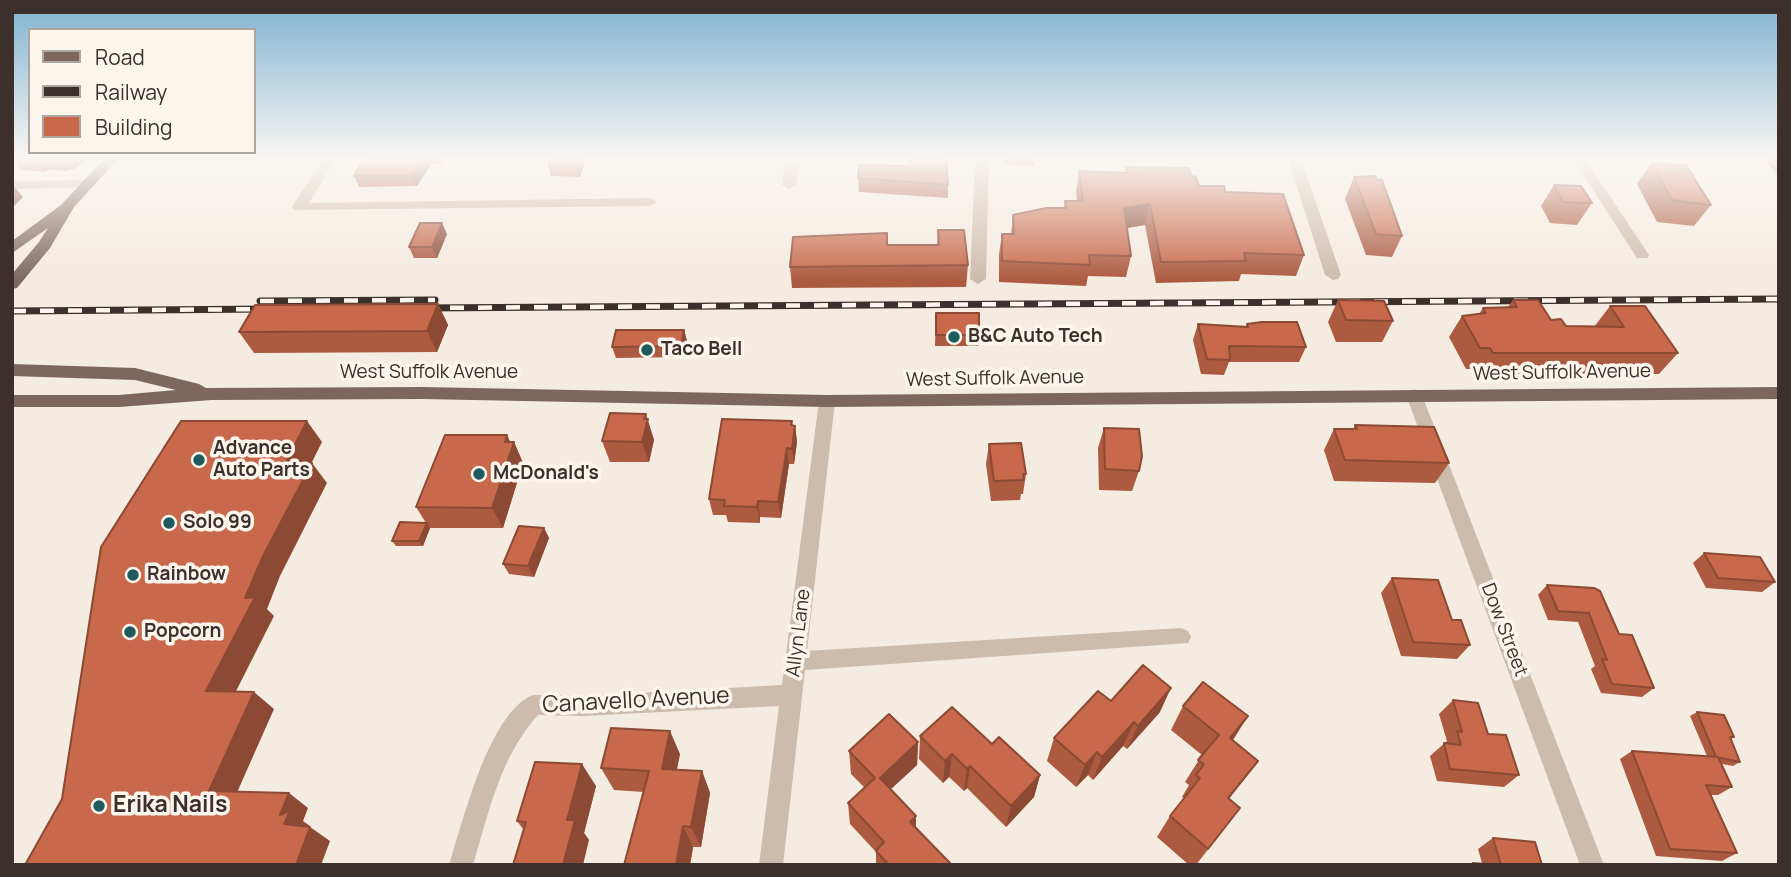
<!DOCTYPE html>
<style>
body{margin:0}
#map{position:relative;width:1791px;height:877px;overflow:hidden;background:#f4ebe1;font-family:Manrope,sans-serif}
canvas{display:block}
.frame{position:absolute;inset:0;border:14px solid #3b302b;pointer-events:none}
.legend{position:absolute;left:28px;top:28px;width:228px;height:126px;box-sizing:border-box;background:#fbf5ee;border:2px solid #aea6a0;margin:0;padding:9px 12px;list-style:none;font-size:21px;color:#3b302b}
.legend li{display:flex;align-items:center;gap:14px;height:35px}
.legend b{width:35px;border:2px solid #aea6a0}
</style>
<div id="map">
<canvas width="1791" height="877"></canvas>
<div class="frame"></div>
<ul class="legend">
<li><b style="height:9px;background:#7d675c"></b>Road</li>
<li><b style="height:9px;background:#3b302b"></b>Railway</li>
<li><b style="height:19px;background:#c8694b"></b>Building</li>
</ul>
</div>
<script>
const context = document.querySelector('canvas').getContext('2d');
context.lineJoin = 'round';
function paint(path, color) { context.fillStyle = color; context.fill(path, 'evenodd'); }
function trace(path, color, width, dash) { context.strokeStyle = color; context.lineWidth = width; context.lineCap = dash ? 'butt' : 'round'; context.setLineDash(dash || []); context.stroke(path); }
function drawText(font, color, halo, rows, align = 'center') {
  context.font = font + ' Manrope,sans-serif'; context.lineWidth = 7; context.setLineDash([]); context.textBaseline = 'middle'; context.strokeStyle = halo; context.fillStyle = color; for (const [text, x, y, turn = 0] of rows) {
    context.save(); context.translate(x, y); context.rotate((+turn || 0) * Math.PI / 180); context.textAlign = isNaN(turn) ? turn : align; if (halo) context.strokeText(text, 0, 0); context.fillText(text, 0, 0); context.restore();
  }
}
paint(new Path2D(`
 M323,159H336L309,203L650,198L657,202L650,206L294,210L292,207Z
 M786,159H800L796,185L789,189L782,185Z
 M975,159H989L986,279L978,284L970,279Z
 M1288,159H1301L1341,275L1338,279L1333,280L1325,275Z
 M1573,159H1585L1649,255L1647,258H1637Z
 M85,180L90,181V187L12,189V181Z
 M1414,389L1422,395L1604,865H1580L1406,395Z
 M827,395L835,401L807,651L1181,628L1188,631L1191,637L1188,643L805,670L783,865H759L779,706L583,716L538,715C500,757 489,812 473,865H449C463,822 489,712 533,695L583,696L782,685L819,401Z`), '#cdbbac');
paint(new Path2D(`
 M104,159H118L74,207L50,248L17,288L12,289V274L39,242L48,228L12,253V241L61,205Z
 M12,364L135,368L199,384L206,388L422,387L827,395L1779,387V399L827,407L422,399L212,400L119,407H12V395H119L176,390L135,380L12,376Z`), '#7d675c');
const rail = new Path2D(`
 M260,301L435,300
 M422,308L1779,299
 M12,311L271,309`);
trace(rail, '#3b302b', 7);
trace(rail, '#fbf5ee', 4.5, [14]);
paint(new Path2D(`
 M13,159H88L76,168L65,171L48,169L45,172L22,170Z
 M364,159H444L441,164H431L417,186L359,187L354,176Z
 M550,159H586L580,177L551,176L548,165Z
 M909,159H946L948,185V198L859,192L858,178L909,166Z
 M1005,159H1035L1034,166L1004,164Z
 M1605,159H1626V160Z
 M1763,159H1779V176Z
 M1651,163L1711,205L1694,226L1657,222L1637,184Z
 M1126,167L1191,176L1199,186L1225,192L1304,255L1296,276L1241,274L1239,281L1156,283L1145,225L1127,228L1131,256L1126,277L1088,276L1086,286L999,282V254L1002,234H1011L1013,215L1064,208L1065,201H1077L1076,192L1079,171L1125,173Z
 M1354,177L1377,180L1402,236L1392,257L1366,255L1345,199Z
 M1554,185L1592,203L1577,225L1550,223L1541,206Z
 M938,230L968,265L966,287L792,288L790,267L887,245H937Z
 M447,234L437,258H414L409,247Z
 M1338,300L1393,321L1382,342H1336L1328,322Z
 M1513,300L1566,326L1594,327L1610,306L1678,353L1659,374H1479L1476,369H1466L1449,337L1462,316L1479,314L1483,308L1508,307Z
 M438,304L448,325L437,352L254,353L239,332Z
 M936,313L979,335L978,346H935Z
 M1198,324L1246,327L1247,324L1306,347L1299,362H1229L1224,375L1201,374L1193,340Z
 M684,330L687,341L684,357L616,358L612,347Z
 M647,419L654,440L649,462H610L602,441Z
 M793,425L795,426L797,442L794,464H789L781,518L760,517V523L728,522L726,515H713L709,499Z
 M1355,425L1449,463L1435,483L1334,481L1324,450L1334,429H1353Z
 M1104,428L1139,471L1132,491L1099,490L1098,448Z
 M507,435L510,442H514L523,463L503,528H430L423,546H396L392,541L426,523L416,507Z
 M989,444L1026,474L1023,494H1021L1020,500L991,501L986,464Z
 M544,528L549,538L534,577L509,574L503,564Z
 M1704,553L1775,582L1762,592L1706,588L1693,563Z
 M1392,578L1452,620L1470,645L1457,659L1401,656L1381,593Z
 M1547,585L1619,634L1654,688L1642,697L1601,693L1591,669L1595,666L1578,622L1548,620L1538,595Z
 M1453,700L1488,734L1519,775L1504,787L1437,781L1430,756L1447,741L1439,714Z
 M1111,701L1160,712L1127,749L1123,746L1093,780L1088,775L1076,787L1047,761L1054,738Z
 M1183,706L1232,740L1258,761L1229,799L1240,808L1196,865H1189L1157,837L1170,816L1184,798L1182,797L1189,785L1185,782L1202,755L1171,730Z
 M1697,712L1734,737L1731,739L1740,762L1733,766L1722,764L1732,787L1718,795H1710L1737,853L1722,861L1656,856L1620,759L1632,751L1707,756L1690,716Z
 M920,736L992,744L1040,775L1034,797L1006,827L967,788L964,791L949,777L943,783L919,759Z
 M918,742L917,765L891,789L916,816V827L950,863V865H876V852L850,824L848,803L865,788L851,774L849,751Z
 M680,754L677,769L702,771L710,793L701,847H693L690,865H624L644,792L614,790L601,768Z
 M596,786L584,833L589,840L523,829L517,821Z
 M1493,838L1542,865H1470L1473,863H1482L1478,849Z`), '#ac5a40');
paint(new Path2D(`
 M35,159H40L48,169L45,172Z
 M56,159H88L76,168L65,171Z
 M423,159H429L431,164L417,186L412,176Z
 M579,159H586L580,177L576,166Z
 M12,184L23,197L12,208Z
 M1150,204L1145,225L1120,229L1124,208Z
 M442,223L447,234L437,258L432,247Z
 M438,304L448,325L437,352L427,331Z
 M684,330L687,341L684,357L681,346Z
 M646,414L654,440L649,462L642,442Z
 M307,421L322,442L302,482L286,462Z
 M792,421L794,435L795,426L797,442L794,464L792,449Z
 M507,435L512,446L514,442L523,463L503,528L492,508Z
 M787,448L789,464L781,518L778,502Z
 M312,463L327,483L280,576L267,609L274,616L227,709L206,691L263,556Z
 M758,501L760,517V523L757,507Z
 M427,523L430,528L423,546L419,541Z
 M544,528L549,538L534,577L528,566Z
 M1171,688L1160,712L1127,749L1138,726Z
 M254,692L274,709L231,806L209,791Z
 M1248,716L1233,740L1215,762L1230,738Z
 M1134,722L1123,746L1093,780L1102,757Z
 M670,731L680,754L672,791L662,769Z
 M918,742L917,765L880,799V778Z
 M1097,752L1088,775L1076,787L1085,765Z
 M952,754L949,777L943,783L945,761Z
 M582,764L596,786L584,833L589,840L583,865H563L567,820Z
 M970,766L967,788L964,791L967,769Z
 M702,771L710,793L701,847L691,827Z
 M1040,775L1034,797L1006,827L1011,806Z
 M289,793L308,808L303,821L310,826L304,839L284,824L280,815Z
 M916,816L915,836L910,822Z
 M683,826L693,847L690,865H676Z
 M310,827L330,841L321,865H296Z`), '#8c4a34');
const building = new Path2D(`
 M364,159H423L412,176H354Z
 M550,159H579L576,166L548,165Z
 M910,159H946L948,185L858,178L859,165L910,166Z
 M1651,163L1686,165L1711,205L1672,200Z
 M1126,167L1189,168L1191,176L1196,177L1199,186H1224L1225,192L1283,194L1304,255L1244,253L1246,261L1161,262L1150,204L1124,208L1131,256L1089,255L1090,265L1002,261V234H1014L1013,215L1046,208H1066L1065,201H1083L1079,171L1127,173Z
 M1375,176L1377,180H1382L1402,236L1376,234L1354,177Z
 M1554,185L1581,186L1592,203L1563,202Z
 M420,223H442L432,247H409Z
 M938,230H964L968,265L790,267L793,237L887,233V245H939Z
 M1338,300L1384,301L1393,321L1346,320Z
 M1513,300H1538L1551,320L1561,319L1566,326L1624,327L1610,306H1645L1678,353H1493L1490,348H1480L1462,316L1486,313L1483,308L1517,307Z
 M438,304L427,331L239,332L255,305Z
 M936,313H979V335H936Z
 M1262,322H1297L1306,347L1229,346L1230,360L1207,359L1198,324L1248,327L1247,324Z
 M616,330H684L681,346L612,347Z
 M610,413L646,414L644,419H648L642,442L602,441Z
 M722,419L792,421L791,425L795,426L792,449L787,448L778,502L758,501L757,507L724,506L725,500L709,499Z
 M181,421H307L286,462L312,463L263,556L245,598L255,597L206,691L254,692L209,791L289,793L280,815L290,811L284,824L310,827L296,865H25L62,799L101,547Z
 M1355,425L1434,427L1449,463L1345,460L1334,429H1357Z
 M1104,428L1139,429L1142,456L1139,471L1105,469Z
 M445,435H507L505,442H514L492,508L416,507Z
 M1021,443L1026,474H1023L1024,480L994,481L989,444Z
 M400,522L427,523L419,541H392Z
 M519,526L544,528L528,566L503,564Z
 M1704,553L1760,557L1775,582L1718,578Z
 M1392,578L1438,580L1452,620H1461L1470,645L1413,642Z
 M1547,585L1594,588L1600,591L1619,634L1632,635L1654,688L1612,684L1602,659L1607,660L1589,613L1558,611Z
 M1143,665L1171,688L1138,726L1134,722L1102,757L1097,752L1085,765L1054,738L1098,691L1111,701Z
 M1203,682L1248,716L1230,738L1258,761L1228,798L1240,808L1208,849L1170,816L1200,778L1196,775L1204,764L1198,760L1219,735L1183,706Z
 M1453,700L1478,703L1488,734L1506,735L1519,775L1450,769L1444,743L1461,745L1457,731L1462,732Z
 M952,707L992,744L999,737L1040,775L1011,806L970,766L967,769L952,754L945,761L920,736Z
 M1697,712L1724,715L1734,737H1730L1740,762L1716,757Z
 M889,714L918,742L880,778L916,816L910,822L950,863L948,865H889L876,851L884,842L848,803L875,778L849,751Z
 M611,728L670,731L662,769L702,771L691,827L683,826L676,865H624L649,771L601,768Z
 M1632,751L1718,757L1732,787L1706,785L1737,853L1670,849Z
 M535,762L582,764L567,820H575L563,865H513L526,822L517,821Z
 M1493,838L1535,842L1542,865H1501Z
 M1473,863L1499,865H1474Z`);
paint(building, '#c8694b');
trace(building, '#8c4a34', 2);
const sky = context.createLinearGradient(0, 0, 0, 282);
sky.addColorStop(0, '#7eb2d2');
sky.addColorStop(0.56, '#faf6f2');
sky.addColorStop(1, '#faf6f200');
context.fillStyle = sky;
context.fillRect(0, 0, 1791, 282);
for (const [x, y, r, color] of [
 [954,337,7,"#1f5a5e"],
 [647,350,7,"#1f5a5e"],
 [199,460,7,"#1f5a5e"],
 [479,474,7,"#1f5a5e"],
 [169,523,7,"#1f5a5e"],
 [133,575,7,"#1f5a5e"],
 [130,632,7,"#1f5a5e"],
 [99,806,7,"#1f5a5e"]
]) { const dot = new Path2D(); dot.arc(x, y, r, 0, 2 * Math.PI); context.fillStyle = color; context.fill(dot); trace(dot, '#fbf5ee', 2.5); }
drawText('bold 19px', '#3b302b', '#fbf5ee', [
 ["B&C Auto Tech",968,337],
 ["Taco Bell",661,350],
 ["Advance",213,449],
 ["Auto Parts",213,471],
 ["McDonald's",493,474],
 ["Solo 99",183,523],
 ["Rainbow",147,575],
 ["Popcorn",144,632]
], 'left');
drawText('19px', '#3b302b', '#fbf5ee', [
 ["West Suffolk Avenue",429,373],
 ["West Suffolk Avenue",1562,373,-1],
 ["West Suffolk Avenue",995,379,-1],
 ["Dow Street",1504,630,69],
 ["Allyn Lane",799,633,-83]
]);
drawText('23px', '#3b302b', '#fbf5ee', [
 ["Canavello Avenue",636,701,-3]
]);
drawText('bold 23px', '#3b302b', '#fbf5ee', [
 ["Erika Nails",113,806]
], 'left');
</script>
